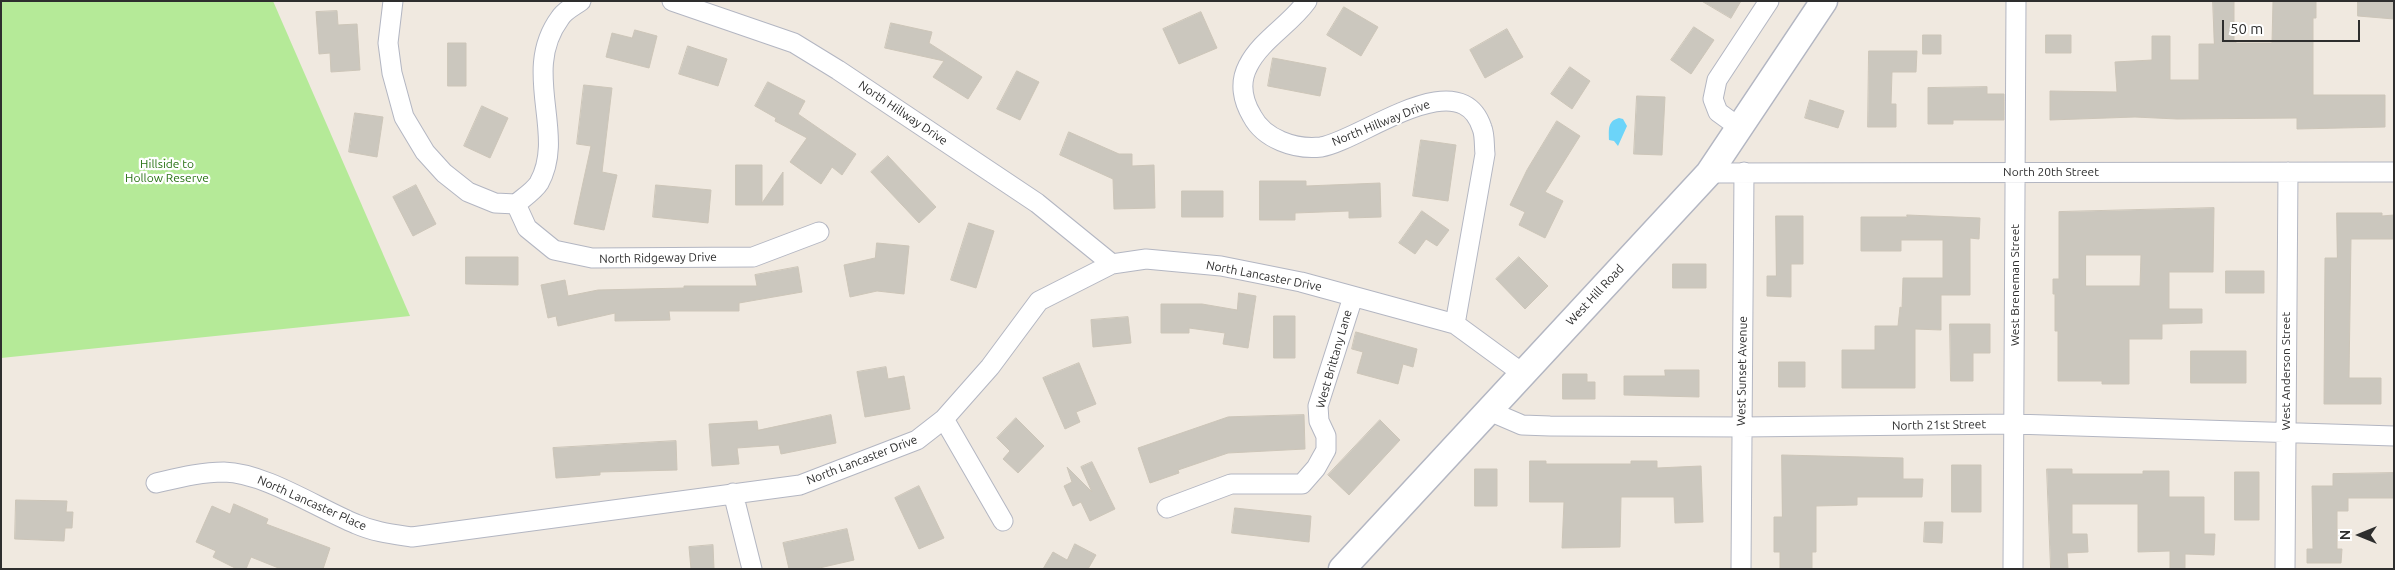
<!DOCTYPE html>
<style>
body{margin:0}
#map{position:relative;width:2395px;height:570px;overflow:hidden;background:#f0e9e0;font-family:Ubuntu,sans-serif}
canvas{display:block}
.frame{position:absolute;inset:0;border:2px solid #2e2e2e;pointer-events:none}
.north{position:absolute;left:2335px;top:510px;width:50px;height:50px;-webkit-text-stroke:4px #fff;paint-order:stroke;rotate:270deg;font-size:14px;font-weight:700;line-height:20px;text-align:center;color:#2e2e2e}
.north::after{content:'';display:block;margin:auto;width:18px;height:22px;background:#2e2e2e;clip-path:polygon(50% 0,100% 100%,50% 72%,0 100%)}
.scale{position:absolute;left:2222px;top:20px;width:138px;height:22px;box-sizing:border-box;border:2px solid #2e2e2e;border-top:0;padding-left:6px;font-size:15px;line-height:18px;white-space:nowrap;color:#2e2e2e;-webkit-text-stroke:4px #fff;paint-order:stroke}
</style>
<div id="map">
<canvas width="2395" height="570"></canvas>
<div class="frame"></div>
<div class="north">N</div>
<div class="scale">50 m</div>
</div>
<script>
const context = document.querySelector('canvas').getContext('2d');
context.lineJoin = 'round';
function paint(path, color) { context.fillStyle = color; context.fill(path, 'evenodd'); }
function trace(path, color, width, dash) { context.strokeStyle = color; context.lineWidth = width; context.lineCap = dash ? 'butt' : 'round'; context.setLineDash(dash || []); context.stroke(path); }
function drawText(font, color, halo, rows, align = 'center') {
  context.font = font + ' Ubuntu,sans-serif'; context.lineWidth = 4.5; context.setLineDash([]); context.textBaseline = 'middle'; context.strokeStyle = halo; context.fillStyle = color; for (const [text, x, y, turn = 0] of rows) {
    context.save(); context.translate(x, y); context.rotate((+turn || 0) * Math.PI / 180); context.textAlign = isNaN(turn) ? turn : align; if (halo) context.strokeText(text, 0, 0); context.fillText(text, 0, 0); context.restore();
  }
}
paint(new Path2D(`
 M1,1H273L410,316L1,358Z`), '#b5ea98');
paint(new Path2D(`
 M1619,118L1623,119L1627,126L1618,146L1614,141L1609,140C1609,130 1607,121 1619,118Z`), '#6cd4f9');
const building = new Path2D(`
 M1702,1H1741L1731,18Z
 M2213,1H2234V42L2237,43H2272L2273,1H2316V18H2313V95H2385V127L2297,129V118L2177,119L2135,117L2050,120V91L2117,92L2115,62L2152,60V36H2170V80H2199V44H2214Z
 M2358,1H2394V19L2358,16Z
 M1344,7L1378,27L1361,56L1327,35Z
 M337,11L338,25L357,24L360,70L331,72L330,53L319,54L316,12Z
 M1201,12L1217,48L1179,64L1163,29Z
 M891,23L932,32L929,43L982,77L968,99L933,77L944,61L885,48Z
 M1694,27L1714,40L1691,74L1671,60Z
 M1507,29L1523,57L1485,78L1470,50Z
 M635,30L657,36L649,68L606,57L612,33L632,38Z
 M1923,35H1941V54H1923Z
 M2046,35H2071V53H2046Z
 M448,43H466V86H448Z
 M688,46L727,59L718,86L679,74Z
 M1869,51H1917L1916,72H1892L1891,104H1896V127H1868Z
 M1273,58L1326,68L1320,96L1268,86Z
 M1570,67L1590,81L1572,109L1551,94Z
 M1017,71L1039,82L1020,120L997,109Z
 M768,82L805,101L798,114L856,154L842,175L832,167L821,184L790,162L807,138L775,121L776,118L755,106Z
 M584,85L612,88L602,172L617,175L604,230L574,224L591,146L577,144Z
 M1987,87V94H2004V120H1953V124H1928V88Z
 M1637,96L1665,97L1662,155L1634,154Z
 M1810,100L1844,111L1838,128L1805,118Z
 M482,106L508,118L490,158L464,146Z
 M355,113L383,117L377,157L349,152Z
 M1557,121L1580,136L1545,192L1563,201L1545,238L1519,225L1525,212L1510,205L1527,170Z
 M1069,132L1119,154H1132V166L1154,165L1155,208L1114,209L1113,179L1060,155Z
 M1421,140L1456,145L1448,201L1413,196Z
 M888,156L936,207L919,223L871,172Z
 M736,165H762V203L783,172V205H736Z
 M1260,181H1306V186L1380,183L1381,217L1349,218V211L1295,213V220H1260Z
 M416,185L436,224L413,236L393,197Z
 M656,185L711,190L708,223L653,217Z
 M1182,191H1223V217H1182Z
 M2214,208L2213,272H2169V309H2202V323L2162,324V339H2129V384H2102V381H2058V331H2055V294H2053V279H2059V212ZM2086,255H2141L2140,286H2086Z
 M1422,211L1449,230L1437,246L1426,239L1415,254L1399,243Z
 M2337,213H2382V216L2394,215V239H2351L2349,378H2381V404H2324L2325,258H2337Z
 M1907,215L1980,218L1979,239L1970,238V295H1941V330L1915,329V388H1842V350H1875V326H1898L1900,307L1902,308L1903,278H1943V240H1901V251H1861V217H1907Z
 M1776,216H1803V264H1791V297L1767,296V276H1776Z
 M969,223L994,231L976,288L951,280Z
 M877,243L909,246L904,294L877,291L850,297L844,265L875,258Z
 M466,257H518V285L466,284Z
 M1519,257L1548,286L1525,309L1496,279Z
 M1673,264H1706V288H1673Z
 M798,267L802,292L739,303V311H669L670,320L615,321V313L558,326L556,316L548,318L541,285L565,280L568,296L598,290L684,288V286H757L755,275Z
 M2226,271H2264V293H2226Z
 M1239,293L1256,296L1248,348L1223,344L1225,333L1189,328V333H1161V304H1202L1237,310Z
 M1274,316H1295V358H1274Z
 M1128,317L1131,343L1093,347L1091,320Z
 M1950,324H1990V353H1973V381H1951Z
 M1356,332L1417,349L1413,367L1403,364L1398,384L1357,373L1363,352L1352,349Z
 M2191,351H2246V383H2191Z
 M1779,362H1805V387H1779Z
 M1079,363L1096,404L1076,412L1080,422L1065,429L1043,378Z
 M886,367L888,379L904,376L910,409L865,417L857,372Z
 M1665,370H1699V397L1624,395V376H1665Z
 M1563,374H1587V382H1595V399H1563Z
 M831,415L836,443L781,454L779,445L737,448L739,464L712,466L709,424L757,421L758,430Z
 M1304,415L1305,449L1228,453L1178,470L1179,473L1150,483L1138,448L1228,417Z
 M1016,418L1044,446L1018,473L1003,459L1010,451L997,438Z
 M1380,420L1400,440L1349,495L1328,475Z
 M676,441L677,470L600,472V475L556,478L553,448Z
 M1782,455L1903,458V479H1923L1922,497H1857V505L1816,506V552H1812V569H1780V552H1774V517H1782Z
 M1530,461H1546V464H1631V461H1657V468L1701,466L1703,522L1675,523L1674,497H1621L1620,547L1562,548L1564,502H1530Z
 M1092,462L1115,509L1090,521L1081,502L1073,506L1064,486L1072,482L1067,467L1092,492L1081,467Z
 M1952,465H1981V512H1952Z
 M1475,469H1497V506H1475Z
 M2047,469H2072V474H2143V471H2169V497H2204V534H2215L2214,555L2185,554V569H2170V551L2138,552V504H2072V534H2087L2088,552L2067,553L2068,569H2051Z
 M2235,472H2259V520H2235Z
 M2394,473V498H2348V511H2337V549H2342L2341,563H2307V549H2313L2312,486H2333V474Z
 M919,486L944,538L919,549L895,498Z
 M16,500L67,501L66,512H73L72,528H65L64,541L15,539Z
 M234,504L268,519L266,524L330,548L323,569H281L251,557L246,569H237L213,557L216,551L196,542L212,506L230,514Z
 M1235,508L1311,516L1309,542L1232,533Z
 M1925,522H1943L1942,543L1924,542Z
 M847,529L854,560L815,569H789L783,543Z
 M1075,544L1096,555L1088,569H1043L1053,552L1067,560Z
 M713,545L714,569H691L689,547Z`);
paint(building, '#cbc7be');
trace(building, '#ccc5b8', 1);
const street = new Path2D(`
 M393,1L388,43L392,73L404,117L425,152L444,173L468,192L495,203L516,204C523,198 534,191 539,183C567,133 520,72 560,18C564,11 574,6 581,1
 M672,1L794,43L838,70L1037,203L1112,264
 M1307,1C1290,25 1261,40 1248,66C1239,83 1243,101 1252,116C1264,139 1295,150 1321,147C1360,141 1460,60 1482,128C1485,135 1484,146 1485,154L1455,324
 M1740,128L1718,112L1713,99L1717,80L1769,1
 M1709,173L2394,172
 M516,204L527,228L554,250L592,258L753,257L819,232
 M1487,410L1522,425L1550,426L1742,427L2014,424L2394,436
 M944,419L1003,521
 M156,483C178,478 201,472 224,472C265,473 317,508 356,524C374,532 392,534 412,537L800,485L917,440L944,419L990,367L1039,301L1112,264L1146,259L1221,266L1301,282L1455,324L1522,373
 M733,493L752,569
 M1167,508L1231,484H1302L1316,468L1326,450V436L1319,421L1318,406L1353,297
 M1741,569L1744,172
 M2013,569L2016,1
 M2285,569L2288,172`);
const secondary = new Path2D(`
 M1342,569L1709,173L1824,1`);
trace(street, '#b3b6c2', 21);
trace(secondary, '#b3b6c2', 29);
trace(street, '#fff', 19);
trace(secondary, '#fff', 26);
drawText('12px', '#2e2e2e', '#fff', [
 ["North Hillway Drive",903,113,34],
 ["North Hillway Drive",1381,123,-22],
 ["North 20th Street",2051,172],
 ["North Ridgeway Drive",658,258,-1],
 ["North Lancaster Drive",1264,276,11],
 ["West Breneman Street",2015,285,-90],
 ["West Hill Road",1595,295,-47],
 ["West Brittany Lane",1334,359,-74],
 ["West Sunset Avenue",1742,371,-89],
 ["West Anderson Street",2286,371,-90],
 ["North 21st Street",1939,425,-1],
 ["North Lancaster Drive",862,460,-21],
 ["North Lancaster Place",312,503,24]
]);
drawText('12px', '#297315', '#fff', [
 ["Hillside to",167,164],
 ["Hollow Reserve",167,178]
]);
</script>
